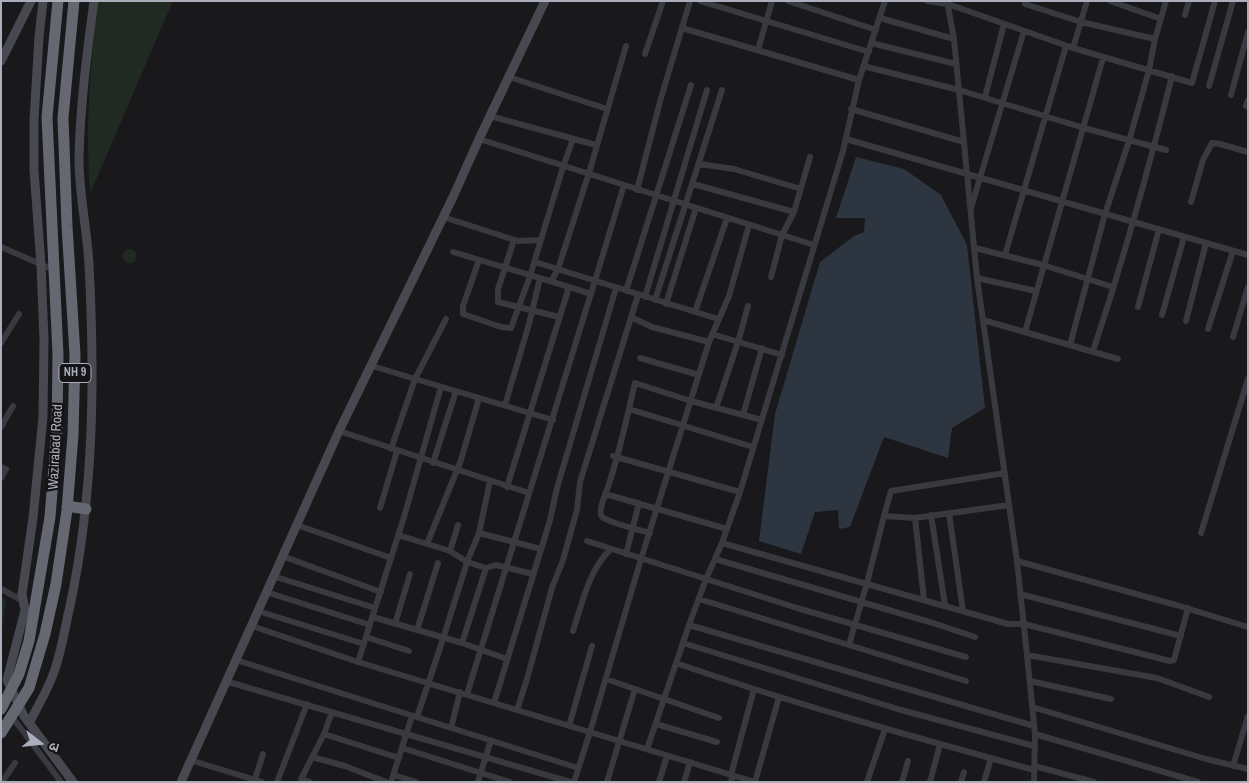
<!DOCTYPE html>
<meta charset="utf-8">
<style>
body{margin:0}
#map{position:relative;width:1249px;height:783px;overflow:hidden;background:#19181b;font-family:"Archivo Narrow","Noto Sans Devanagari",sans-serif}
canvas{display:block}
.frame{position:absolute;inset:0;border:2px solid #aaaebb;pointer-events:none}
.north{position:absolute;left:15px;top:718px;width:50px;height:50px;-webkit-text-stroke:4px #141316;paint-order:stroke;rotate:106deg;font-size:14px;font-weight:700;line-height:20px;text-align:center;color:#aaaebb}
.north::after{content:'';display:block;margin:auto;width:18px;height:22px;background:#aaaebb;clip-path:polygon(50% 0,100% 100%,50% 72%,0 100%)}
</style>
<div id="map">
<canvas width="1249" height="783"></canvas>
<div class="frame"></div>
<div class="north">उ</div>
</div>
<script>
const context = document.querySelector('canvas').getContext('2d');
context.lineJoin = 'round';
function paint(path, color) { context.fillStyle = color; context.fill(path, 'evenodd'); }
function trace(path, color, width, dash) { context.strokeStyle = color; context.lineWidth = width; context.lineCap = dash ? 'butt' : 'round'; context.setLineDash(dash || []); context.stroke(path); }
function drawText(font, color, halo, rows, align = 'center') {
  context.font = font + ' "Archivo Narrow",sans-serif'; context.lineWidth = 4.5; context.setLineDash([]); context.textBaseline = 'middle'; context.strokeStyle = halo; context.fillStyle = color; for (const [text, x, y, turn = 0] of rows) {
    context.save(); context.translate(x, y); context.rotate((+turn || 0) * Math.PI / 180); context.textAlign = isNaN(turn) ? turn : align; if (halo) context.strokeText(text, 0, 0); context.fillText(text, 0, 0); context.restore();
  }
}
paint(new Path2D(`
 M98,1H173L90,194C85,129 90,66 98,1Z
 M123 256a7 7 0 1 1 14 0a7 7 0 1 1-14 0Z
 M1,597L6,600L1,637Z`), '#202922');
paint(new Path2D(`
 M856,157L904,169L941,195L967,245L985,408L952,428L948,458L884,437L850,527L839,529L838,510L815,512L801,554L759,541L775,414L820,262L854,236L864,232L865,218H836Z`), '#2d3640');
trace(new Path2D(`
 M700,1L869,52
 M788,1L876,30
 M927,1L948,4L1073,48L1192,83L1215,1
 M947,1L954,39L977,278L1017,561L1027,655L1035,734L1034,782
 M1110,1L1161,19
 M1025,4L1081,22L1155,39
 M1185,15L1189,1
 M880,18L954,39
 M682,28L859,80
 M871,43L956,64
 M1073,48L1087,1
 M758,50L772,1
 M645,54L663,1
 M863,66L959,90L1084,128L1166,150
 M509,77L607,109
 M1209,86L1233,1
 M1231,95L1248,32
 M985,97L1004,24
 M1246,106L1248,100
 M851,109L964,142
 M490,116L596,145
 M479,139L814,245
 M846,139L1248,255
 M699,164L734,169L801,189
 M693,184L794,212
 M637,190L661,98L690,1
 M1191,202L1203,160L1212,143L1220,144L1248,152
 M971,208L1024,31
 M443,217L518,241L541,240
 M514,240L498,289V302L559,317
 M1,247L54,270
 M975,248L1043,265L1113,287
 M453,252C499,266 546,279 591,294
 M1005,255L1066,46
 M479,260L463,306V314L501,327L511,328L530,276L563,167L573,139
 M535,262L718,319
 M771,277L782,235L794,212L810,157
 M977,278L1036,291
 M552,280L558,269L589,173L626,46
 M626,291L691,85
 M645,297L707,90
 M655,300L722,90
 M666,304L696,208
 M1138,307L1159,229
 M695,312L727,218
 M1162,315L1184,237
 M631,317L652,327L709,342
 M983,320L1118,359
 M1186,321L1206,243
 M1208,329L1233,251
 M1025,332L1103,58
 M712,334L782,355
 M1233,337L1248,287
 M1,343L19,314
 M1070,345L1105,214L1129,141L1149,70L1155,39L1166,1
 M1093,351C1123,261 1149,168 1172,76
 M640,358L699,375
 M372,366L553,420
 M505,405L529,324L540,278
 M716,408L738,342L748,306
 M629,409L753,447
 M743,415L762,348
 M1,427L13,406
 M339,431L529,493
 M391,449L415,379L446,319
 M613,456L740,492
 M433,463L456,391
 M1,467L6,469L1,478
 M1005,473L891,491L884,516L915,518L1009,505
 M507,487L569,287
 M609,495L727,529
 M380,508L397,451
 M949,513L963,611
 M931,515L945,605
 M915,518L924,600
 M297,525L391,558
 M479,533L541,549
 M650,533C640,530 609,523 602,517C597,512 607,490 609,484C620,451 627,417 635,383L691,401L762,420
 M1201,533L1248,379
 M398,535L450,551L467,562L486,568L496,565L533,574
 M587,541L797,608L966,657
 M722,543L1008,624H1024L1170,661L1174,660L1188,608
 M427,544L461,460L479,398
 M450,551L458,525
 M626,554L639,503
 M282,556L381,592
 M715,559L933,623L975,637
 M1017,561L1176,605L1248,627
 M273,576L375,608
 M1,589L23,601
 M266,592L370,625
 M1020,594L1181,636
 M699,599L966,681
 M258,611L364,644
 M373,617L462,643L507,659
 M395,624L410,574
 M689,625L1034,726
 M252,626L358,662L755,782
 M417,630L438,563
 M573,631C582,604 589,569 611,549
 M366,637L409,651
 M462,643L486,568
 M683,643L901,710L1034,746
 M849,645L867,583L884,516
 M1027,655L1157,678L1209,697
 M236,660L578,768
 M358,662L404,517L441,387
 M676,663C794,704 914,737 1034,770
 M606,679L719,718
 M225,681L570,782
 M1030,681L1111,699
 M467,694C519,524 573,355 624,185
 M494,703L550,520L557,488L616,288
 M1032,707L1206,759L1248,769
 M517,710L527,679L552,588L563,560L577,510L580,482L638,295
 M10,714L61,782
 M417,717L443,639L467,562L479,533L490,481
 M656,724L717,742
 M569,726L592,646
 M451,728L460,692
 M324,734L399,758
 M1035,734L1198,782
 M402,748L510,782
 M647,749L689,625L706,579L722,543L740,492L843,151L859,80L885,1
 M312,757L345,766L386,782
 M190,760L262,782
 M1034,766L1094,782
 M1233,766L1248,716
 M394,775L416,782
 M255,779L263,754
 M2,782L15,763
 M277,782L307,704
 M310,782L301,779L324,734L332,712
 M391,782L412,716
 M478,782L491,740
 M574,782L590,732L641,559L709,342L729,296L749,225
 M607,782L635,689
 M659,782L667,756
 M684,782L690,762
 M731,782L732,777L731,775L754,689
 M755,782L779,697
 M867,782L885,729
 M902,782L908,761
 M930,782L940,744
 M961,782L964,772
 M984,782L991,758`), '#393a40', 6);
trace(new Path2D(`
 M1,61L31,1
 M25,610L7,680L24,716L73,782
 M34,617L25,610L22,594L33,518L43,417L44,339L41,265L34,170V120L39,37L43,1
 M29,723C38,706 49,688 55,669C62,649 65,627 70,606C94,494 95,379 89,264C87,229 79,194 79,159C80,106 87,53 94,1
 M181,782L339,431L453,197L479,139L545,1`), '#474850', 9);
trace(new Path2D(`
 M67,506L86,509
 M1,709L19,674L29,641L50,517L57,429L58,355L47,117L58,1
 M1,733L29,688L45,634L56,584L67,510L73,435L75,355L67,226L63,118L74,1`), '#656771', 11);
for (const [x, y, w] of [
 [75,373,32]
]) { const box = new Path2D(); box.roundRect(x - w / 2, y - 9.5, w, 19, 4); context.fillStyle = '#141316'; context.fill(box); trace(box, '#aaaebb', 1); }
drawText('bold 12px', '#aaaebb', null, [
 ["NH 9",75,373]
]);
drawText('14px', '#aaaebb', '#141316', [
 ["Wazirabad Road",56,447,-87]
]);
</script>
